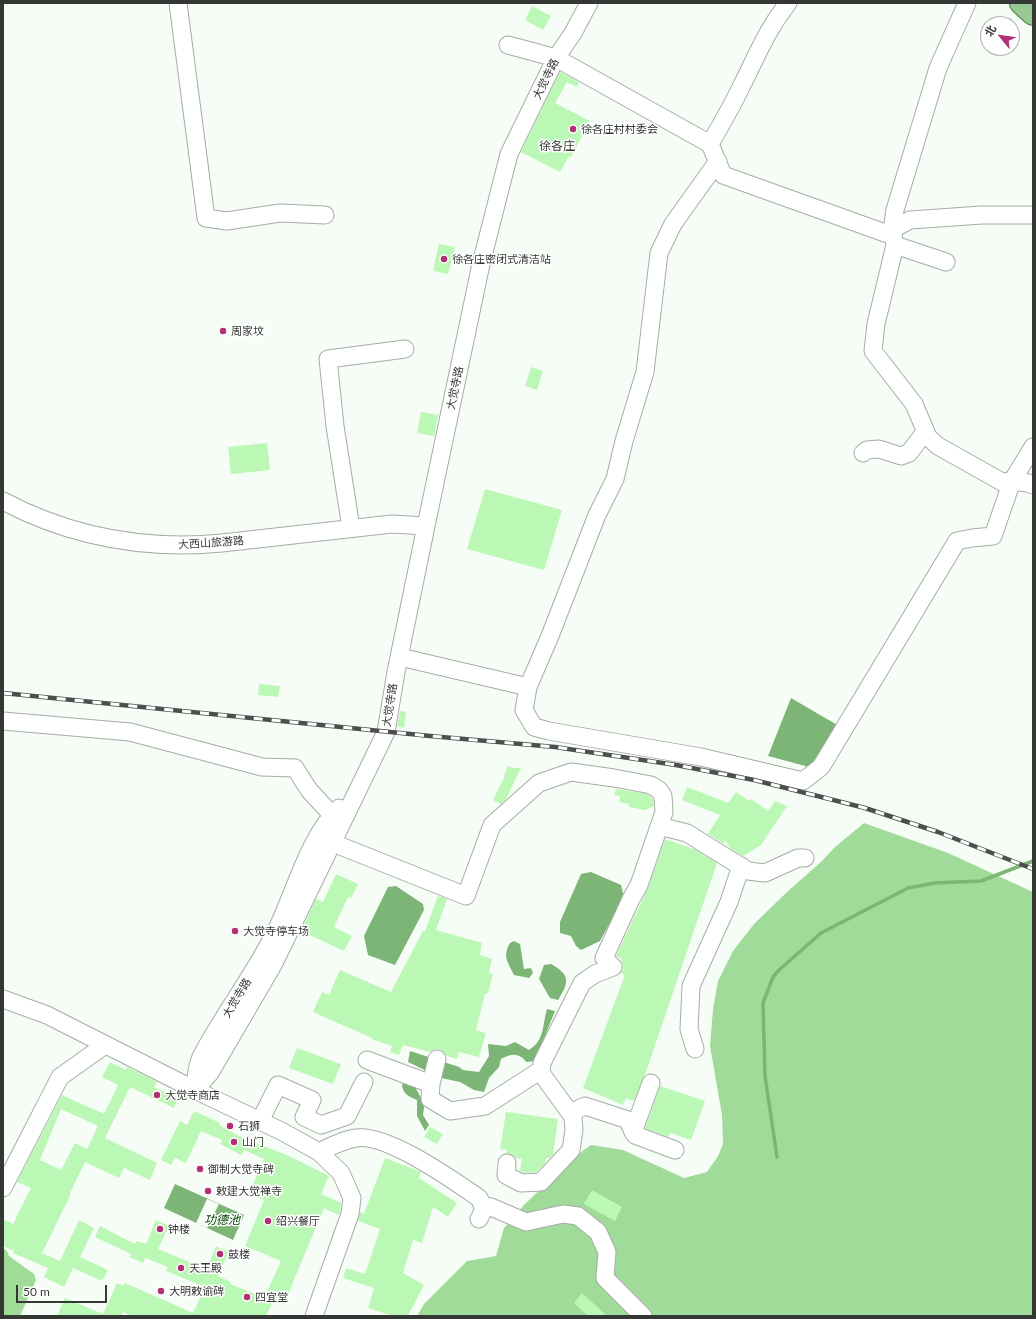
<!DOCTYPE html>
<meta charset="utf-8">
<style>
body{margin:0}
#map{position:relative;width:1036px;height:1319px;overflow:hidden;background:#f6fcf6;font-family:Lato,"Noto Sans SC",sans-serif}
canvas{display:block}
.frame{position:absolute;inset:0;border:4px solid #353734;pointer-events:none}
.north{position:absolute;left:980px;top:16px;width:40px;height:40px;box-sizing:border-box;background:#fff;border:1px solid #aeafae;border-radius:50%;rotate:299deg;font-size:11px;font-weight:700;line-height:16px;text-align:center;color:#353734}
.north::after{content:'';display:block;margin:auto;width:14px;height:18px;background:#b33077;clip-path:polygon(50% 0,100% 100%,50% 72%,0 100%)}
.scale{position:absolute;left:16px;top:1285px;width:91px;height:18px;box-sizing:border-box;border:2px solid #353734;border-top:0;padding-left:5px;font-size:12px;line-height:14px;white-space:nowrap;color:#353734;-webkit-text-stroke:3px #fff;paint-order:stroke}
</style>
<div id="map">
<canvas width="1036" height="1319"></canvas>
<div class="frame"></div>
<div class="north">北</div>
<div class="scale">50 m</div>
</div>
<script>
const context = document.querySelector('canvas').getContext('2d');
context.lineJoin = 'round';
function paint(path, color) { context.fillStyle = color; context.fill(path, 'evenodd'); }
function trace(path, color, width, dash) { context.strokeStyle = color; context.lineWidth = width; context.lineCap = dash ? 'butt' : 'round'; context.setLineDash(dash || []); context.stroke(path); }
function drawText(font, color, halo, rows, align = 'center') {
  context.font = font + ' Lato,"Noto Sans SC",sans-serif'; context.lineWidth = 3; context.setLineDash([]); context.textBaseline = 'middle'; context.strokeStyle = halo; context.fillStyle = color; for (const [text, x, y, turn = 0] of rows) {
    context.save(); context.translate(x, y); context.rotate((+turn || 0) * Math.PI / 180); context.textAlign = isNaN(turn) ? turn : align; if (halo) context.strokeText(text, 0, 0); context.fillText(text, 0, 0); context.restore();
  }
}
paint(new Path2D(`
 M864,823L948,853L1033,892V1316H417L424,1304L467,1261L496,1256L504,1228L524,1205L574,1157L591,1145L623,1150L684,1178L707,1172L718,1156L723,1144L722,1115L710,1046L713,1009L718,981L733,951L754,924L787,892L821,862L835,847Z
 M3,1248L7,1251L9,1256L34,1274L36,1280L20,1316H3Z`), '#a0db9a');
paint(new Path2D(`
 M791,698L839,726L809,767L768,756Z
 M591,872L621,885L624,897L600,941L581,950L576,946L571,936L560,933V922L581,874Z
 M396,886L423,904L424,910L395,965L368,955L364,936L388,887Z
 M514,941L520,944L524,969L531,968L533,973L529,978L514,975C508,962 502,957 510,943Z
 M551,964C571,975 569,983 558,1000L550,998L539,979L544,965Z
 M547,1009L555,1011L535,1061L526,1062C519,1052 510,1054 501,1059L499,1067L489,1078L484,1092L474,1090L460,1082L441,1078L408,1062L410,1051L459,1067L463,1070L479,1072L489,1056L488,1044L506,1046L515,1042L529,1050C545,1040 542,1026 547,1009Z
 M413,1083L421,1098L425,1101L423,1115L429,1125L425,1131L417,1116V1100C410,1097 402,1094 402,1084Z
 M175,1184L244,1215L233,1240L164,1208Z`), '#7cb576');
paint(new Path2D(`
 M207,1199L219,1204L207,1228L196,1223Z`), '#f6fcf6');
trace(new Path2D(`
 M777,1157L765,1076L763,1003L773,977L779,970L821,933L908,888L935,883L981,881L1033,861`), '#7cb576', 3.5);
paint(new Path2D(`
 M532,6L551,16L543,30L525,20Z
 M560,72L579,82L577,87L567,82L555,103L590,121L571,157L569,156L560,172L521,152Z
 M439,244L455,247L448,274L433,271Z
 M531,367L543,371L537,390L525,386Z
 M421,412L438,415L434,436L417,433Z
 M267,443L270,470L231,474L228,447Z
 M485,489L562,510L544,570L467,549Z
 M259,684L280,686L278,697L258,695Z
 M400,711L406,712L404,728L397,726Z
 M508,766L513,768H521L506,799L501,804L493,800L505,776L504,775Z
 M687,787L728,803L736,792L749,801L751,799L768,811L775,801L787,806L761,845L743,856L730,848L725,840L724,844L708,834L720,815L682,800Z
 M616,789L647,794L653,799L654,806L645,810L629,807V804L619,802L620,796L614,795Z
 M665,839L694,849L717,863L645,1075L634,1101L626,1098L623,1105L583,1088L625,975L621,973L623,969L621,958L616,956L648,888Z
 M336,874L358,884L351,898L348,897L334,927L352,936L344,951L301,931L316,899L323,902Z
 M438,896L447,899L436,930L482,943L480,955L492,959L489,973L493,974L488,993L485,994L476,1030L486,1033L479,1057L459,1052L457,1059L447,1056L440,1049H435L430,1052L403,1045L399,1055L390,1052L392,1046L372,1039V1038L313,1012L322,992L329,995L340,970L391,992L423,931H425Z
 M297,1048L341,1064L333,1084L289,1068Z
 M110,1062L126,1070L127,1067L157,1082L154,1087L178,1099L174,1108L130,1087L105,1138L157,1163L150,1180L124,1168L119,1178L85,1162L70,1193L71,1194L42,1253L60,1261L79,1220L94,1228L80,1257L108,1270L102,1281L73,1268L64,1287L44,1277L48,1268L13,1253L14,1251L3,1246V1219L13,1224L31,1188L17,1182L62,1095L104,1114L118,1085L102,1077ZM61,1109L98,1126L87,1149L75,1143L61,1170L40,1160Z
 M660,1086L705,1101L691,1140L670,1133L668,1137L645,1128Z
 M194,1111L220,1123L219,1125L239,1136L289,1156L329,1176L321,1194L341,1203L340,1212L339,1215L324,1208L284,1304L265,1296L281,1261L245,1246L264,1200L249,1193L264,1159L244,1150L241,1155L220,1144L222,1140L201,1131L186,1163L175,1158L171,1165L161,1160L180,1121L187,1125Z
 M506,1112L558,1119L553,1155L549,1158H546L545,1163L536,1172L523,1173L520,1171L522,1159L516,1158L512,1155L506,1153L507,1150L500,1149Z
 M430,1127L443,1134L437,1144L424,1137Z
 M385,1158L421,1172L419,1178L457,1203L448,1217L433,1207L422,1243L413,1240L403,1273L424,1285L408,1316H393L368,1308L374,1288L343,1278L346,1268L365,1274L380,1229L358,1221L360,1212L364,1214Z
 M592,1190L622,1207L615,1221L584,1204Z
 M156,1220L169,1226L158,1249L207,1269L216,1246L229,1252L218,1276L231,1282L230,1284L273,1301L266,1316H131L123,1312L121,1316H57L65,1298L103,1314L117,1283L123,1286L125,1283L193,1313L205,1287L166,1271L168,1267L145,1258L143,1263L129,1257L131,1254L95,1237L100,1226L135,1244L137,1241L146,1244Z
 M582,1293L607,1316H588L574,1303Z`), '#bcf8b5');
const minor = new Path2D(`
 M178,3L206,218L227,221L280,213L325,215
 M508,45L556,58L710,144L723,175L885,233L910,220L982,215H1033
 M710,144C721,125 732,106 741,87C757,56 766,31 788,3
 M718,161L673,224L659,253L645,372L624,441L615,479L597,515L550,636L528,687L524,710L534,727L549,731L701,757L803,781L821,767L957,541L972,538L993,536L1012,481L1002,482L938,446L928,437L914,404L873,351L876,324L895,245L892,230L895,210L938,68L967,3
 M895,245L946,262
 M1033,447L1012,481L1028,483L1033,485
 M863,453L867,450L879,449L901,456L909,453L925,432
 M3,501C71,537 146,550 222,543L392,524L426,526
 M351,528L335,426L328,359L405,349
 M400,657L528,687
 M3,721L130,732L262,767L295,768L309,790L332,815
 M659,826L687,833L748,871L765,873L798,858H805
 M333,843L466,896L492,825L539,783L571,772L614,778L651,785L659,790L663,796L664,812L639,885L631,899L604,958L613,967L595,974L582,983L542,1063L541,1073L573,1117L574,1130L571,1150L541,1182L521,1183L506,1175L507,1163
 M3,999L47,1015L195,1090L281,1131L319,1152L341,1173L352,1198L350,1214L314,1316
 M695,1049L689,1029L691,986L729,902L741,866
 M367,1060L431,1084L437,1059
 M431,1084L430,1099L450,1111L485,1106L541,1070
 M195,1090L210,1073L273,965L386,732L396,672L426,526L481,264L509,154L556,58L573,33L589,3
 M195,1090C196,1079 196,1067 201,1057C224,1013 255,974 277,929C295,891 309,837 339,808
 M570,1113L585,1106L628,1120L633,1132L651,1083
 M260,1121L278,1085L312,1100L304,1117L321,1125L347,1116L364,1082
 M633,1132L635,1135L675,1150
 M319,1152C331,1146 343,1140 356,1138C387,1133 454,1181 479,1198L484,1209L479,1219
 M3,1188L60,1077L105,1045
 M483,1206L491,1207L526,1222L563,1214L578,1216L598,1232L607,1252L605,1278L643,1316`);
const major = new Path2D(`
 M1021,3L1033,14`);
trace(minor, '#a6aca6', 19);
trace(major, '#477e42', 24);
trace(minor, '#fff', 17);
trace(major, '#97c992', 22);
const rail = new Path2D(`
 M3,693L430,736L555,747L676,765L754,780L865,808L938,832L1033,869`);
trace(rail, '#4d4f4c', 4.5);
trace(rail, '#fff', 3, [9]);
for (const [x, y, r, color] of [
 [573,129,4,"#b33077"],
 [444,259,4,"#b33077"],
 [223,331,4,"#b33077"],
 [235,931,4,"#b33077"],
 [157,1095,4,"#b33077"],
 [230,1126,4,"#b33077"],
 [234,1142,4,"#b33077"],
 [200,1169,4,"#b33077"],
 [208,1191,4,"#b33077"],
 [268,1221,4,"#b33077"],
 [160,1229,4,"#b33077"],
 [220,1254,4,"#b33077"],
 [181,1268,4,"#b33077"],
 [161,1291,4,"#b33077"],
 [247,1297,4,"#b33077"]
]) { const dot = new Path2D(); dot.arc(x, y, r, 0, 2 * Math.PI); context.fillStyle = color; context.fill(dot); trace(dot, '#fff', 1.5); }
drawText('11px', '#353734', '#fff', [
 ["大觉寺路",546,79,-64],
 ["大觉寺路",455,388,-78],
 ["大西山旅游路",211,543,-4],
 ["大觉寺路",390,705,-81],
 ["大觉寺路",237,998,-59]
]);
drawText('11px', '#353734', '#fff', [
 ["徐各庄村村委会",581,129],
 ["徐各庄密闭式清洁站",452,259],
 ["周家坟",231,331],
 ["大觉寺停车场",243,931],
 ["大觉寺商店",165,1095],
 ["石狮",238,1126],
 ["山门",242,1142],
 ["御制大觉寺碑",208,1169],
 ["敕建大觉禅寺",216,1191],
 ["绍兴餐厅",276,1221],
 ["钟楼",168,1229],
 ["鼓楼",228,1254],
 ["天王殿",189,1268],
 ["大明敕谕碑",169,1291],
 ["四宜堂",255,1297]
], 'left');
drawText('12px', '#353734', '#fff', [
 ["徐各庄",557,146]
]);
drawText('italic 12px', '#034201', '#fff', [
 ["功德池",222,1220]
]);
</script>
